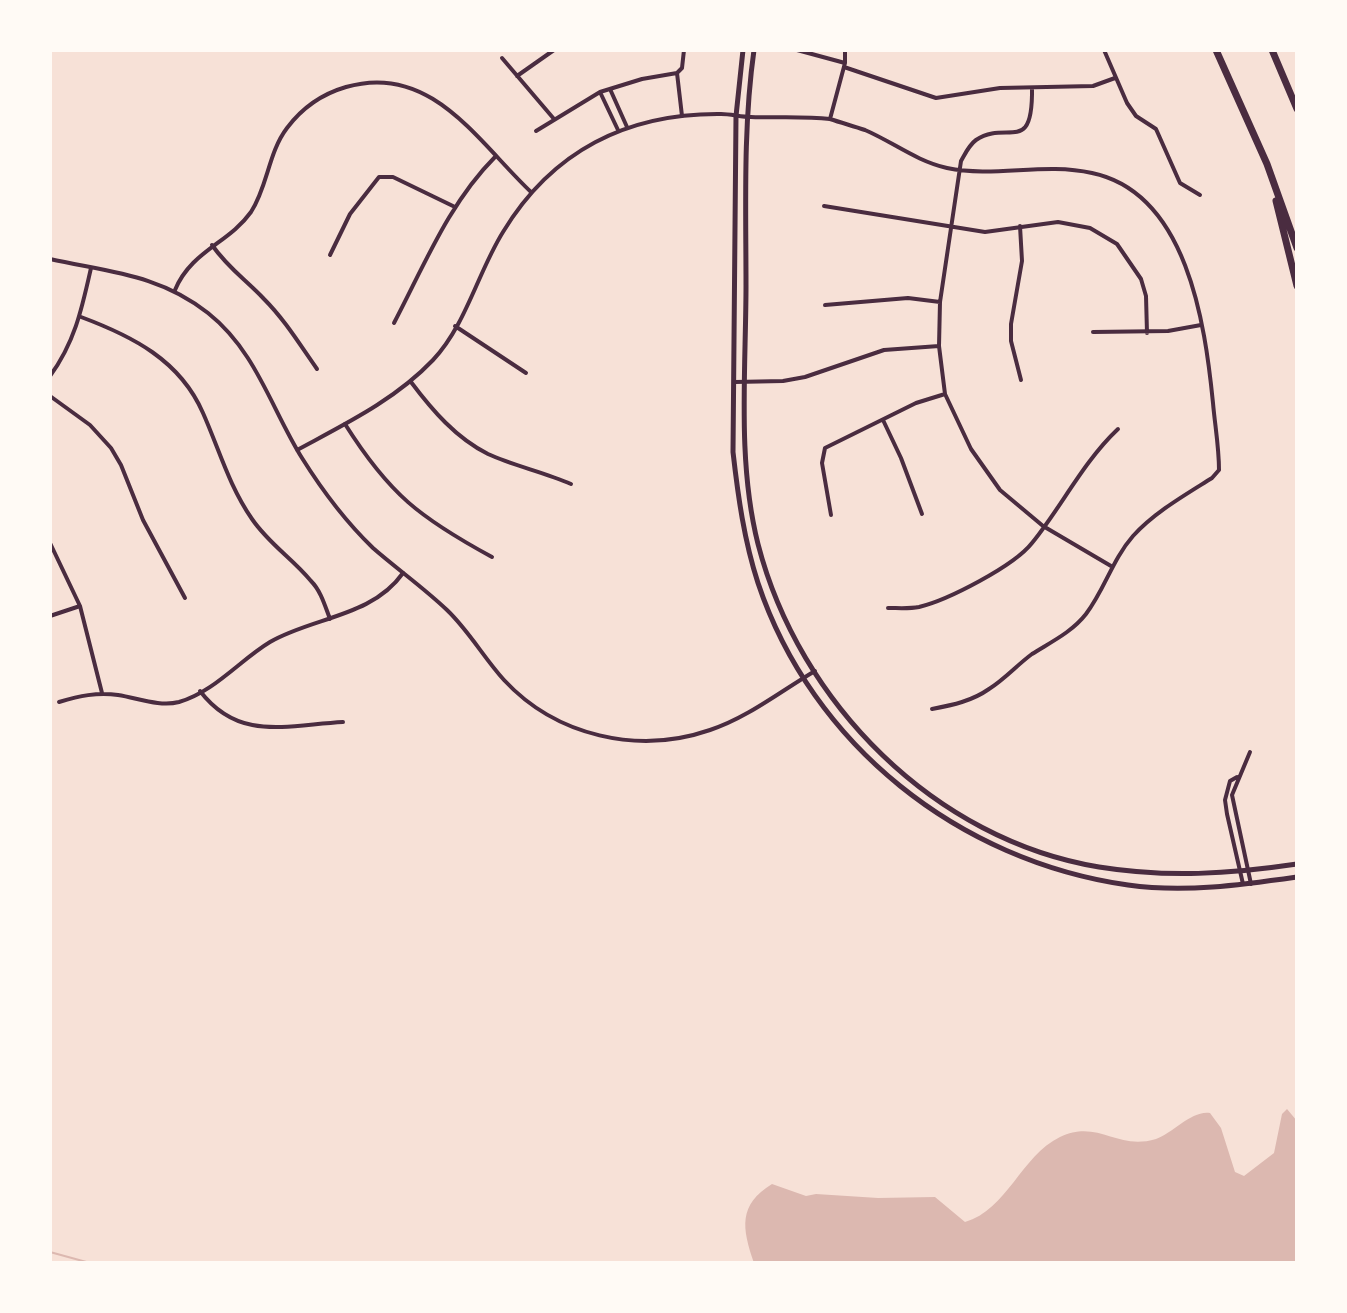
<!DOCTYPE html>
<style>
body{margin:0}
#map{position:relative;width:1347px;height:1313px;overflow:hidden;background:#f7e1d7;font-family:"Open Sans",sans-serif}
canvas{display:block}
.frame{position:absolute;inset:0;border:52px solid #fffaf5;pointer-events:none}
</style>
<div id="map">
<canvas width="1347" height="1313"></canvas>
<div class="frame"></div>
</div>
<script>
const context = document.querySelector('canvas').getContext('2d');
context.lineJoin = 'round';
function paint(path, color) { context.fillStyle = color; context.fill(path, 'evenodd'); }
function trace(path, color, width, dash) { context.strokeStyle = color; context.lineWidth = width; context.lineCap = dash ? 'butt' : 'round'; context.setLineDash(dash || []); context.stroke(path); }
paint(new Path2D(`
 M1287,1109L1297,1121V1263H754C742,1228 738,1205 772,1184L806,1196L816,1194L878,1198L935,1197L965,1222C1007,1210 1021,1156 1060,1137C1099,1119 1116,1151 1156,1139C1173,1133 1192,1110 1210,1113L1221,1128L1235,1172L1244,1176L1274,1153L1282,1114Z`), '#dcb8b0');
trace(new Path2D(`
 M50,1252L90,1263`), '#dcb8b0', 2);
trace(new Path2D(`
 M797,50L845,63
 M845,50V63L830,119C842,123 853,126 865,130C893,142 916,161 947,168C995,178 1044,162 1092,173C1187,193 1205,323 1213,403C1215,426 1219,447 1219,470L1212,478C1185,495 1155,512 1133,536C1112,560 1105,589 1086,614C1072,632 1051,642 1032,654C1017,665 1005,679 989,689C972,701 953,705 932,709
 M1104,50L1127,103L1136,116L1156,129L1180,183L1200,195
 M502,58L554,119
 M844,67L936,98L1000,88L1093,86L1115,78
 M677,73L682,116
 M677,73L682,68L684,50
 M517,76L554,50
 M1032,88C1033,157 1007,119 976,140C969,145 965,154 961,161L940,302L939,346L945,394L971,449L1000,490L1043,526L1111,566
 M610,89L627,127
 M600,92L618,130
 M536,131L600,92L642,79L677,73
 M824,206L985,232L1058,222L1090,228L1117,244L1141,279L1146,296L1147,333
 M1020,226L1022,261L1011,324V341L1021,380
 M212,245C228,268 245,279 264,299C285,320 300,345 317,369
 M330,255L350,214L379,177H393L455,207
 M175,290C191,251 229,243 251,212C268,186 268,153 287,128C302,108 322,94 346,87C431,62 478,142 531,192
 M825,305L908,298L940,302
 M81,317C132,336 180,360 203,413C219,449 229,486 252,519C269,544 292,558 311,581C321,591 325,606 330,619
 M394,323C424,266 449,203 495,157
 M455,326L526,373
 M1093,332L1168,331L1201,325
 M50,376C75,342 82,308 91,268
 M411,382C432,410 456,438 488,454C514,466 544,472 571,484
 M735,382L783,381L805,377L884,350L939,346
 M50,396L90,425L111,448L121,465L143,520L185,598
 M883,420L901,458L922,514
 M345,424C389,494 420,518 492,557
 M831,515L822,463L825,448L916,403L945,394
 M50,543L80,606L102,693
 M888,608C898,608 909,609 919,607C948,600 1014,566 1032,543C1062,506 1083,462 1118,429
 M50,616L80,606
 M200,691C239,742 287,725 343,722
 M59,702C79,696 97,692 118,695C138,698 159,707 179,702C214,692 240,660 270,642C313,617 372,617 403,573
 M1250,752L1232,795L1251,884
 M1237,777L1230,781L1225,800L1227,814L1243,884`), '#4a2c40', 4);
trace(new Path2D(`
 M50,259C108,272 159,274 208,313C256,351 271,408 302,458C322,490 346,522 373,548C397,569 424,588 447,610C469,631 484,658 504,680C556,736 638,755 710,730C747,718 781,691 815,671
 M297,450C345,424 395,400 433,360C466,325 478,272 503,232C552,151 627,113 721,114C731,114 741,117 751,117C778,118 804,116 830,119`), '#4a2c40', 4);
trace(new Path2D(`
 M743,50L736,116L733,452C738,496 744,540 758,583C812,745 959,861 1128,885C1184,893 1241,885 1297,877
 M754,50C743,128 746,207 746,285C746,370 737,461 758,544C799,703 935,840 1099,867C1167,878 1230,874 1297,864`), '#4a2c40', 5);
trace(new Path2D(`
 M1216,50L1267,164L1297,248
 M1272,50L1297,109
 M1276,201L1297,286`), '#4a2c40', 7);
</script>
